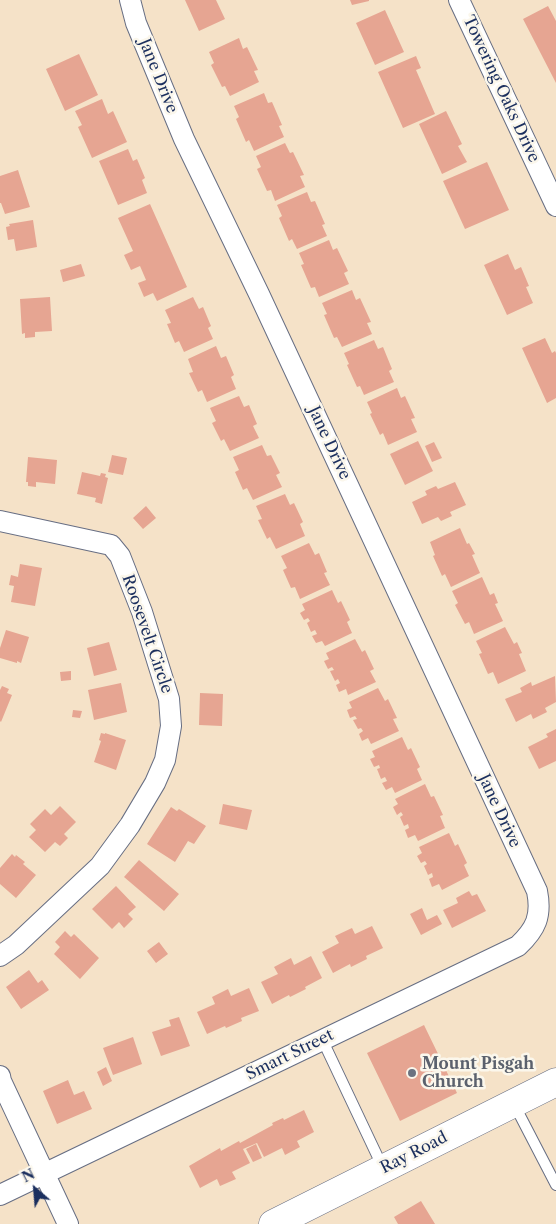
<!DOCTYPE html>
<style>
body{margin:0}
#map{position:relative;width:556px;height:1224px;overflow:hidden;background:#f5e2c8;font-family:"Libre Caslon Text",serif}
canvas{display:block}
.north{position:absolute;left:10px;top:1164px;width:50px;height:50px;-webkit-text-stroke:4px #fbf7ec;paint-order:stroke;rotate:333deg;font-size:14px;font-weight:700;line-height:20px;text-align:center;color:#1b2f5e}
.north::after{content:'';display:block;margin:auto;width:18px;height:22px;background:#1b2f5e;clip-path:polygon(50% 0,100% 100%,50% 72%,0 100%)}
</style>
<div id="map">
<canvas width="556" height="1224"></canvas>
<div class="north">N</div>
</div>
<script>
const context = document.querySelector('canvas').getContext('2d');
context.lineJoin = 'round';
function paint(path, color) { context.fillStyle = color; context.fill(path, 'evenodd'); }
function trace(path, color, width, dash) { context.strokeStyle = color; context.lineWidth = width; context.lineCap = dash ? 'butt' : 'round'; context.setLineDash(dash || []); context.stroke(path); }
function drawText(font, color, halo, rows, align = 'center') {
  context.font = font + ' "Libre Caslon Text",serif'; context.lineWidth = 5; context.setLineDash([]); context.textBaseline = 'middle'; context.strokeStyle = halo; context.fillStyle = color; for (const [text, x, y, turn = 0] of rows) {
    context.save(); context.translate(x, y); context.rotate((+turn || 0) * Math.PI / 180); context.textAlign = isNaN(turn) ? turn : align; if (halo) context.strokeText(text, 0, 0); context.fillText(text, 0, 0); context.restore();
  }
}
paint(new Path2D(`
 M185,0H216L225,19L199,31Z
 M350,0H369V1L352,5Z
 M548,6L556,21V83L523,19Z
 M385,10L404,52L375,65L356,23Z
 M239,38L243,49L247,47L258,70L254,71L259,82L230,96L225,86L222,87L211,65L214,63L209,52Z
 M79,54L98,95L65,111L46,69Z
 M416,56L421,68L416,70L435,114L403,128L378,72Z
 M264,93L268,103L272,102L282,125L279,126L284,137L254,151L249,140L246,142L236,119L239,117L234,106Z
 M102,99L108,114L113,111L127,142L92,158L78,127L82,125L75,111Z
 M446,111L462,144L458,146L467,162L442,174L419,124Z
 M285,143L290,153L293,152L304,175L300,176L305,187L275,201L271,190L267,191L257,169L261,167L256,156Z
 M128,149L133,161L137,159L145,178L142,180L147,193L118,205L99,161Z
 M487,162L509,210L465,229L443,181Z
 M18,170L30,207L5,214L1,203H0V176Z
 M307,192L311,202L315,201L325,224L322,225L327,236L297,249L292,239L289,241L279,218L282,216L277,205Z
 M150,204L187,287L157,301L153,293L144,297L138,283L146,280L140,266L131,270L124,255L133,251L118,218Z
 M33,220L37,247L16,251L14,239L8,240L6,227L10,226L9,224Z
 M329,240L333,250L337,248L348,271L344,273L349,284L319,297L315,287L311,288L301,265L304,264L299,253Z
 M508,254L515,270L521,267L529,286L526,287L533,303L507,315L484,265Z
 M81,264L85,276L63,282L60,270Z
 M352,290L356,300L360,298L371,322L367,323L372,334L342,347L337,337L334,338L324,315L327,314L322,303Z
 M50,297L52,331L35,332V337L25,338V333L22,334L20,299Z
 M193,297L199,309L203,307L211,326L208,328L213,339L184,352L179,341L175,343L167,324L171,323L165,310Z
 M545,338L552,353L555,351L556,353V398L547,403L522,348Z
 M374,340L378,349L383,347L392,369L389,371L394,382L364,395L360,386L357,387L347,365L349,364L344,353Z
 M216,346L221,358L226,356L234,375L231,377L236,389L207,402L202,390L198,392L189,373L193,372L188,359Z
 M397,388L401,398L405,396L415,418L411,419L417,432L388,445L383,433L380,435L370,414L372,413L367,402Z
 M239,396L244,407L249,405L257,424L253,426L259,438L230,451L224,439L221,441L212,423L216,421L210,408Z
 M418,441L433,471L405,485L390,454Z
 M434,442L442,458L432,462L425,446Z
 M262,445L267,456L271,455L280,473L276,475L282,487L253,500L247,488L243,490L235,472L239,470L233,457Z
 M112,455L127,458L123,475L108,472Z
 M28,457L57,460L55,484L36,482V487L28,486V482H26Z
 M82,472L100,476L101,473L106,474L105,477L108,478L102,504L95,502L96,498L77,494Z
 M455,482L466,505L450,512L452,516L441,521L438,517L422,524L412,502L427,495L425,491L436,486L438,489Z
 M285,494L290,505L294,503L303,522L300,524L305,536L276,549L270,537L267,539L258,520L262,519L256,506Z
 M146,506L156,518L143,529L133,518Z
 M460,528L467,544L469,543L475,554L472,555L480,573L451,587L445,574L442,576L433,556L435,555L430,542Z
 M309,543L315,555L319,553L327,572L324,573L330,585L300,599L295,587L291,588L283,570L287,568L281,556Z
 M20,564L42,568L35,606L11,602L14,586L9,585L11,575L18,577Z
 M482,577L490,595L494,593L498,603L495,604L503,621L474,634L469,622L465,624L455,605L458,603L452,591Z
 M332,590L338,603L341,601L350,620L347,622L352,633L325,646L322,641L316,643L312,636L317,634L315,630L311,632L307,623L310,621L308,618L304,620L300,613L305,610L302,604Z
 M505,627L514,644L517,642L522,653L519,654L526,671L498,684L493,672L488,674L479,654L482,653L476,641Z
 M6,630L29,637L21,663L17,661V663L0,658V648Z
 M355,639L362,652L365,650L374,669L370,671L376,682L348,695L346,689L339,692L336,685L340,683L338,679L335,681L330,671L334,670L332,667L328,669L324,661L329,659L326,653Z
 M109,642L117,670L94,676L87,648Z
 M71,671V680L61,681L60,672Z
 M555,676L556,702L545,708L547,712L533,719L531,714L516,722L505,699L522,692L520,688L531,682L532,686Z
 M121,683L127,712L94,720L88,690Z
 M2,686L9,689L7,693L12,695L1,722L0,721V690Z
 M378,688L385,701L388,699L397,718L393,719L399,731L371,744L368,738L362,741L359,734L363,731L361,728L358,729L353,720L357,719L355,716L350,718L347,710L352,708L349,702Z
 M200,693L223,694L222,726L199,725Z
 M73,710L82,711L80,718L72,717Z
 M556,729V761L539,769L528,747L548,737L546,734Z
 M101,733L105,734V733L126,740L116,770L94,762L101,741L99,740Z
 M402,737L408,750L411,748L420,767L417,769L422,780L395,793L392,787L386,790L382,783L387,781L385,777L381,779L377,769L380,768L379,765L374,767L370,759L375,757L372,751Z
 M425,784L431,797L434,796L443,815L440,816L445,828L418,841L415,835L408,838L405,830L409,828L408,824L404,826L400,817L403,815L401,812L397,815L393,807L398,804L395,799Z
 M223,804L252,810L247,830L219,824Z
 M60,806L76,822L64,834L68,838L60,846L55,842L45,852L29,837L36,830L30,824L45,809L51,815Z
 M171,807L177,811L179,809L206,826L194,844L188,841L175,862L147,844Z
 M449,833L455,846L458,844L467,863L464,865L469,876L442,890L439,884L432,887L429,879L433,877L432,873L428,875L424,866L427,864L425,861L421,863L417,856L422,853L419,847Z
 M12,854L15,857L16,855L25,862L23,864L36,875L16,898L0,884V868Z
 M139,860L179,894L164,911L124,877Z
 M116,886L136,907L128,914L133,919L124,928L119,922L112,929L92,909Z
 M469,891L472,896L477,894L486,911L452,928L443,910L458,903L456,898Z
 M422,908L427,920L437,915L442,924L421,935L410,914Z
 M372,926L383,948L366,956L367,959L351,967L350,964L333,973L322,952L339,943L335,936L352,928L355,934Z
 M65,931L71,937L74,934L99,958L80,979L54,954L60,947L55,942Z
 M159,942L168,954L156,963L147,951Z
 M311,956L322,978L305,987L306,989L290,997L289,995L272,1004L261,982L278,974L274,967L291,958L294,965Z
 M29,970L38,983L42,980L49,990L21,1009L6,987Z
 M249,988L259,1011L241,1018L242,1021L226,1028L225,1026L207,1034L197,1012L215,1004L212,997L228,989L231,996Z
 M179,1017L190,1046L161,1056L152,1032L171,1026L169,1020Z
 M424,1025L457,1093L400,1121L367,1053Z
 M133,1037L142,1064L113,1075L103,1048Z
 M106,1067L112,1081L103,1086L97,1072Z
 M68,1080L74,1095L84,1091L92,1109L57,1124L43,1091Z
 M304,1110L314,1132L297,1141L300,1147L285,1155L282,1148L264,1157L257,1143L243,1149L250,1163L232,1172L236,1179L220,1186L217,1179L200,1188L189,1166L220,1148L221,1151L239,1141L240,1143L273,1125L272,1123L283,1118L284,1120Z
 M256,1144L262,1158L253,1162L246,1149Z
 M421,1201L435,1224H398L394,1217Z`), '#e6a592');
const lane = new Path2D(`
 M322,1039L383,1168
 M514,1104L556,1185`);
const street = new Path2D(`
 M459,0L556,206
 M0,521L111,545L120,556L142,612L169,699L171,726L165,760L155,783L130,825L100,866L16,945L0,956
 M0,1076L1,1081L68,1224
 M0,1195L518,946C536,929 542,916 537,891L259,294L184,139L136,23L130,0`);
const secondary = new Path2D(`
 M273,1224L556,1082`);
trace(lane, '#676e83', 12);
trace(street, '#676e83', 22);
trace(secondary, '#676e83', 29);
trace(lane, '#fff', 10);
trace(street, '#fff', 20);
trace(secondary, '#fff', 28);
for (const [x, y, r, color] of [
 [412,1073,5,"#6b7280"]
]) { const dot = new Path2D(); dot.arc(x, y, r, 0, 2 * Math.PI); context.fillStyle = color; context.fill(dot); trace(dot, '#fbf7ec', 2); }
drawText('16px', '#1b2f5e', '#fbf7ec', [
 ["Jane Drive",158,76,68],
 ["Towering Oaks Drive",501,89,65],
 ["Jane Drive",329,443,65],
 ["Roosevelt Circle",147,634,71],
 ["Jane Drive",499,811,65],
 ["Smart Street",290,1055,-26],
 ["Ray Road",414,1153,-27]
]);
drawText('bold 16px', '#5b616d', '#fbf7ec', [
 ["Mount Pisgah",422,1064],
 ["Church",422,1082]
], 'left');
</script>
